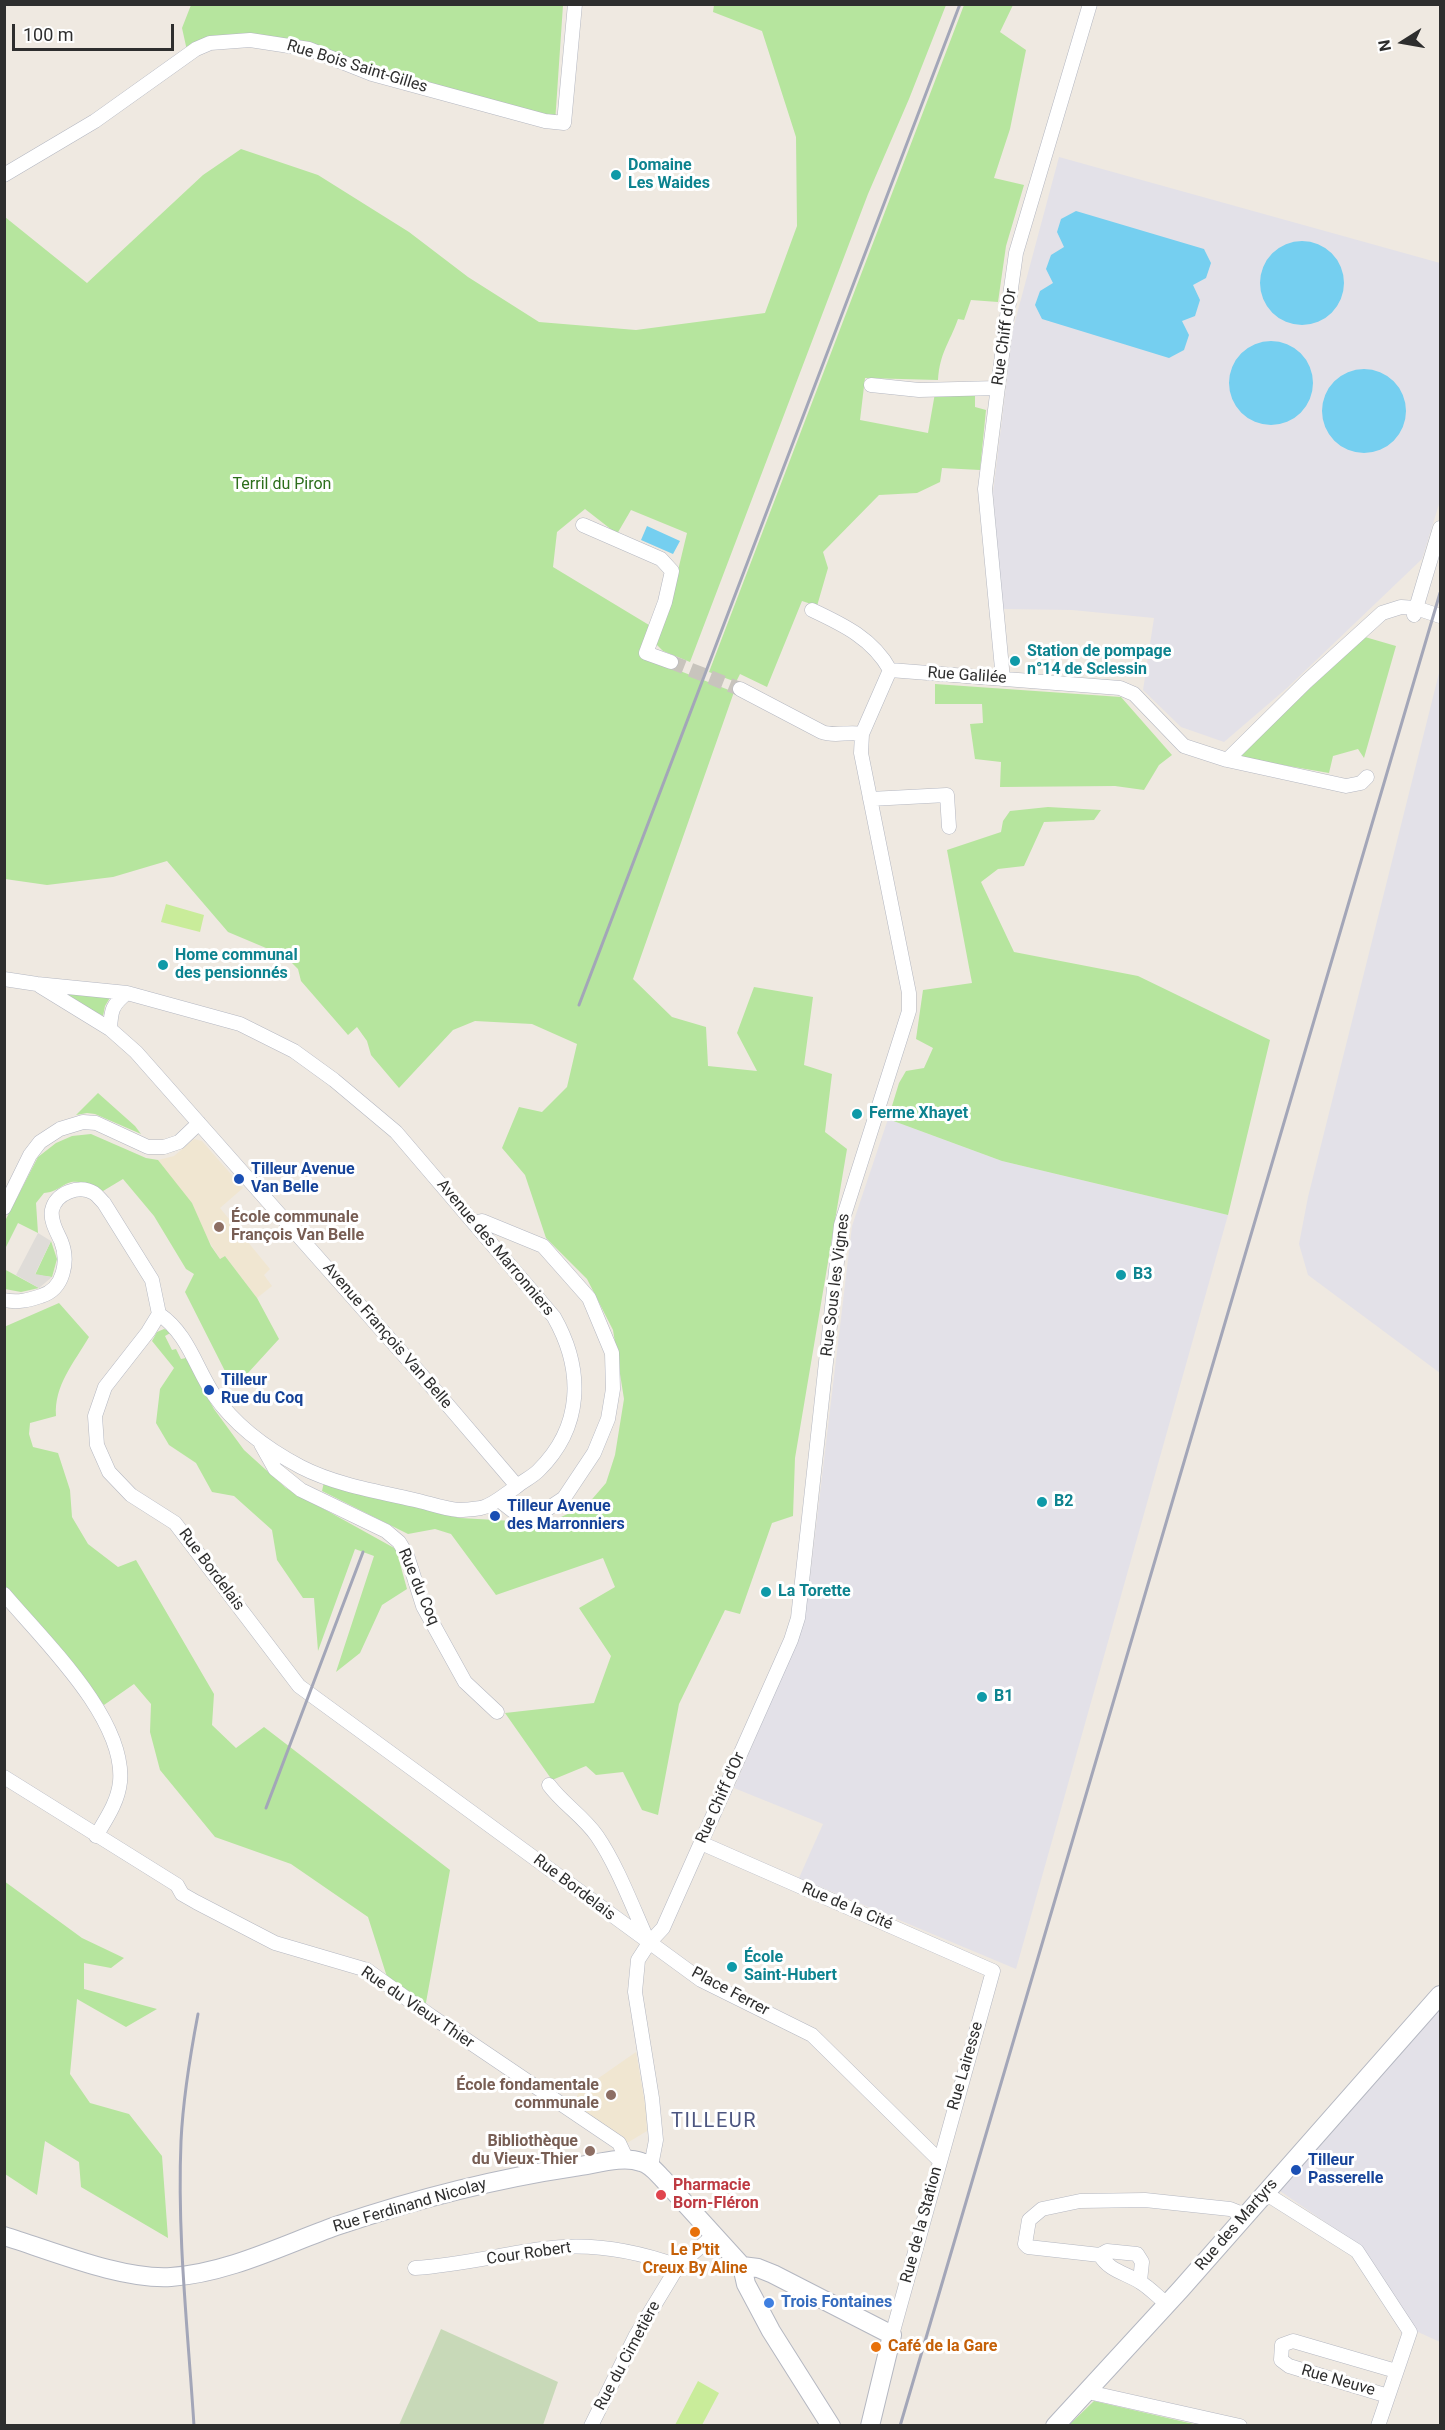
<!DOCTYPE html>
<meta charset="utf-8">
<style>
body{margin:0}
#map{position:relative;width:1445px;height:2430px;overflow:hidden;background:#efe9e1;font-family:Roboto,sans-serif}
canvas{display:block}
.frame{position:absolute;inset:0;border:6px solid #2e2e2e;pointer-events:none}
.north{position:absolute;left:1373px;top:12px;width:60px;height:60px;-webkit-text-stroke:4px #fff;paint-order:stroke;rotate:259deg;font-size:16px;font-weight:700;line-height:24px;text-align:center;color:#2e2e2e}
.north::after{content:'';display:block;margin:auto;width:21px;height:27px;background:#2e2e2e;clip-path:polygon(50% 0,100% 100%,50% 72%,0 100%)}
.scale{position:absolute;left:12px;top:24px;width:162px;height:27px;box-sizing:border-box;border:3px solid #2e2e2e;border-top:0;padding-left:8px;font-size:18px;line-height:21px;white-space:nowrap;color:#2e2e2e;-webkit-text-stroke:4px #fff;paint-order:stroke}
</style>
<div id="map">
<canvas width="1445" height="2430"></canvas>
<div class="frame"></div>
<div class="north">N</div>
<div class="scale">100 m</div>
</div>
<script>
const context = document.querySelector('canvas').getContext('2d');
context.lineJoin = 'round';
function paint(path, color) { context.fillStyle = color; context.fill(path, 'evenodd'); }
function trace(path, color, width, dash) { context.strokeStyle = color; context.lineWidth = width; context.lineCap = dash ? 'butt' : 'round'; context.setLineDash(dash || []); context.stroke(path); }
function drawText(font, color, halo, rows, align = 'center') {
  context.font = font + ' Roboto,sans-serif'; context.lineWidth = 6; context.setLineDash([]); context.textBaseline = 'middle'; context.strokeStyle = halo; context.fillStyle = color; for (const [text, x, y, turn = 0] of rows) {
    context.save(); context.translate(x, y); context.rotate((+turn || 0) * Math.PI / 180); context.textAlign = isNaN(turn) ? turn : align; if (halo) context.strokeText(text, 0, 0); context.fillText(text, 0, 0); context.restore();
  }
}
paint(new Path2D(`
 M1059,157L1440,263V501L1422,559L1287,688L1224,742L1181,727L1143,690L1154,618L1072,610L1002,609L993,493L1013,329Z
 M1440,669V1373L1308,1275L1299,1244L1308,1197Z
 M888,1119L1002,1161L1228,1215L1016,1969L799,1878L823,1824L734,1788L798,1638L809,1585L852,1226Z
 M1440,2008V2342L1416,2331L1357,2244L1280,2191Z`), '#e3e1e8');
paint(new Path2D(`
 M194,1139L202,1141L243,1188L220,1208L270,1269L264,1275L272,1286L257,1298L225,1256L220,1259L158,1160L174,1156Z
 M636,2052L646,2110L647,2131L627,2143L574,2105L575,2099L580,2091Z`), '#f0e6d1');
paint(new Path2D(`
 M191,5H563L555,123L337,54L231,35L188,55L182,28Z
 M714,5H946L909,99L868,194L690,662L663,651L655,643L674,587L687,533L631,510L617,534L585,509L557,532L553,567L649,625L639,655L734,692L633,979L672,1017L706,1027L708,1066L757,1071L737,1033L754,987L813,997L804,1065L832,1074L825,1132L847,1149L795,1458L793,1516L772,1523L740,1614L725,1610L679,1704L658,1815L642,1810L623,1772L596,1775L586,1766L552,1780L505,1713L594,1703L611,1656L579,1608L615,1587L603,1558L496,1595L451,1534L435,1529L408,1534L322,1491L324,1482L460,1518L548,1523L587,1505L606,1483L615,1455L624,1399L613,1330L587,1279L546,1238L525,1175L502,1148L519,1107L542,1112L567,1087L577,1044L532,1024L475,1021L453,1030L399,1088L371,1055L367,1041L357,1027L348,1035L301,981L298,969L285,956L228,932L167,861L113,877L47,885L5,879V217L87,283L203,175L241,149L318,175L409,232L468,277L539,322L636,330L765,313L797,226L796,137L762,31L713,12Z
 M964,5H1013L1000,32L1026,50L1010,129L994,178L1024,185L1006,246L998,302L971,300L964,320L958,319C949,344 940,352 938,380L865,378L860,420L928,433L935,393H975V407L986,410L980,470L942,468L940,482L917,493L879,495L823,552L828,568L817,606L802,601L767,687L740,674L736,682L709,672Z
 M1365,637L1396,646L1364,758L1358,749L1333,756L1329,773L1236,757Z
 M935,684L1121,697L1172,755L1159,765L1144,790L1115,786L1000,787L1001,762L975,759L970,724L983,723L982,704H935Z
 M1048,807L1101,810L1094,820L1044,822L1024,866L998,869L981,882L1014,952L1138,976L1270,1040L1228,1215L1002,1161L888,1119L899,1083L906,1071L924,1068L933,1048L916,1039L923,990L972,983L947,850L1001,832L1003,821L1010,811Z
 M63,990L111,996L105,1006L103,1016L62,994Z
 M98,1093L135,1126L141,1134L95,1114L87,1113L76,1115Z
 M91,1134L146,1158L158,1160L192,1203L211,1246L220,1259L225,1256L257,1298L279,1339L237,1385L230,1381L185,1292L194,1274L186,1269L154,1216L123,1179L103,1191C92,1186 78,1178 66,1184C57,1189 54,1192 44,1193L36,1203L38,1233L18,1223L5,1249V1221L38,1157L56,1143L72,1136Z
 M51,1241L57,1259L52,1277L35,1275Z
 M4,1269L39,1288L21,1292L5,1289Z
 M59,1303L89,1337C74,1363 54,1385 56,1416L30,1423L29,1434L33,1447L58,1453L70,1490L72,1517L88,1544L118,1567L136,1560L214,1694L212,1725L236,1748L264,1727L450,1870L425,2008L387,1977L368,1917L291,1864L215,1837L160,1770L150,1732L151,1704L134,1684L104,1705L5,1588L4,1327Z
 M164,1329L172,1332L165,1336L172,1350L176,1349L181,1359L186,1358L214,1409L244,1450L286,1488L396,1549L407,1589L382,1605L360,1653L336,1672L374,1556L355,1549L318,1651L314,1598H303L277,1560L272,1530L234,1496L212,1492L196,1463L169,1445L156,1423L160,1389L174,1368L152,1341L157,1332Z
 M4,1881L82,1938L124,1958L111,1968L84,1963V1989L157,2009L126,2027L77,1999L70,2074L90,2103L129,2114L162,2156L168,2238L81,2187L79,2162L45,2141L37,2195L5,2174Z
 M1094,2401L1198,2425H1069Z`), '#b6e59e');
paint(new Path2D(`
 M441,2329L558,2382L543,2425H399Z`), '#c8d9b8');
paint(new Path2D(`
 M166,904L204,915L200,932L161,922Z
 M698,2381L719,2393L702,2425H675Z`), '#c9ec9a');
paint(new Path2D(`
 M38,1233L51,1241L35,1274L52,1277L39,1288L16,1275Z`), '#dfdcd8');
paint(new Path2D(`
 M1076,211L1204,249L1211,263L1206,278L1193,285L1200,300L1195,316L1182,321L1189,335L1184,350L1169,358L1042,319L1035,305L1040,291L1053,283L1046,269L1051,255L1064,247L1057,232L1061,219Z
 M1260 283a42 42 0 1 1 84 0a42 42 0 1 1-84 0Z
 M1229 383a42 42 0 1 1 84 0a42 42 0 1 1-84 0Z
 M1322 411a42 42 0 1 1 84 0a42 42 0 1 1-84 0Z
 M647,526L680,541L673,554L641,540Z`), '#75cff0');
trace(new Path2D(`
 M671,662L740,689`), '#c8c4bd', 14, [14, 7]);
const street = new Path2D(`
 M4,175L95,121L196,49L210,43L250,40L309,49L372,74L545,121L564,123L575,4
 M871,385L919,390L998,388
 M583,525L661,559L672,571L665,602L646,653L671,662
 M812,610C844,625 873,639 890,670
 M1414,615L1440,528
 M890,670L1120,688L1134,694L1184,746L1227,760L1346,786L1361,783L1367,777
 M1003,679L985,489L1006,324L1016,253L1090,4
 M740,689L822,732C835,737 848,731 862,734
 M1227,760L1306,682L1382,613L1401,607L1416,608L1440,616
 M870,799L947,795L949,827
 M4,979L37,984L127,993L240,1024L294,1051L334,1080L396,1132L554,1317C584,1370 583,1427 538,1471C532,1477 523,1481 516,1487C505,1494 494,1505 481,1508C474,1509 465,1510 458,1510C445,1509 431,1504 419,1501C380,1492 336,1485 301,1467C267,1449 236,1427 214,1395C195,1366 188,1334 159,1314
 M40,986L110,1029L136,1052L440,1396L517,1486
 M110,1029C111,1010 112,1005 127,993
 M4,1208L30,1155L40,1142L60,1129L83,1122L96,1123L148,1147H164L179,1142L199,1123
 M474,1223L482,1221L543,1246L589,1298L612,1353L613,1389L608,1419L594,1453L564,1498L543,1512L528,1514L513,1511L499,1500
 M4,1300C18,1303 29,1300 41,1296C64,1289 69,1261 61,1241C57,1232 50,1221 52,1210C56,1193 79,1184 94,1193C97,1195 101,1200 104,1203L152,1280L159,1314L148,1332L105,1387L95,1416L97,1445L109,1472L131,1495L175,1523L299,1686L701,1980L812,2035L940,2161
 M261,1444L275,1469L301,1490L386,1531L399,1542L407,1555L423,1606L465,1682L497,1712
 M4,1594C43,1640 126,1719 120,1782C118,1802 106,1819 96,1836
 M4,1777L177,1885L182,1894L196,1902L275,1943L367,1970L431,2016L619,2143L627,2160
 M549,1785C563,1804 583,1816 597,1836C617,1865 633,1908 648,1941
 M701,1843L993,1971L892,2335
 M651,2166L656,2140L652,2098L635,1992L638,1960L649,1943L663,1928L791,1640L798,1618L841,1225L909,1011V993L861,753L862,734L890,670
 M1265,2193L1357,2251L1410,2332L1378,2426
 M1100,2255L1107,2251L1137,2254L1142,2262L1140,2281
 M415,2268C458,2265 499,2255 542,2249C589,2242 634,2250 678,2266
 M1167,2304C1158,2297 1150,2288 1140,2282C1126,2273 1109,2271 1100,2255L1028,2247L1025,2244L1029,2220L1042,2209L1080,2201L1145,2200L1230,2209L1245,2215
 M1088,2392L1240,2426
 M1388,2396L1289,2366L1281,2360L1282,2345L1293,2341L1396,2371
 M591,2426L635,2337L678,2266L714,2235`);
const secondary = new Path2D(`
 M4,2236C53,2251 121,2280 171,2277C228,2273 283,2245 336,2226C413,2200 493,2179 574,2167C593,2165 622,2155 641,2162C650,2164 656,2172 662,2178L742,2266L746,2284L771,2331L831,2426
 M742,2266L758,2268L773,2274L892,2335L870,2426
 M1055,2426L1181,2289L1440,1995`);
trace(street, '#b4b7c1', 15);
trace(secondary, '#b4b7c1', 20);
trace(street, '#fff', 14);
trace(secondary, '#fff', 18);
trace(new Path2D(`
 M579,1005L960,4
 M266,1808L363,1552
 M194,2426C188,2331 177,2236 181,2141C183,2099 190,2056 198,2014
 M900,2426L1440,593`), '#a3a6b8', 3);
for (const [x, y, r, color] of [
 [616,175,6,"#0f9aa8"],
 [1015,661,6,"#0f9aa8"],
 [163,965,6,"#0f9aa8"],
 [857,1114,6,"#0f9aa8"],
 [239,1179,6,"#1a4fb4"],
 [219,1227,6,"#8d6e63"],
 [1121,1275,6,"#0f9aa8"],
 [209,1390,6,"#1a4fb4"],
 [1042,1502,6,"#0f9aa8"],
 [495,1516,6,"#1a4fb4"],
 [766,1592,6,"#0f9aa8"],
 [982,1697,6,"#0f9aa8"],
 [732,1967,6,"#0f9aa8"],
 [611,2095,6,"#8d6e63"],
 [590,2151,6,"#8d6e63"],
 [1296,2170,6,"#1a4fb4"],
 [661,2195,6,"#e0444e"],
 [695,2232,6,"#e8710a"],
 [769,2303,6,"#3f7fe0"],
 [876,2347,6,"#e8710a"]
]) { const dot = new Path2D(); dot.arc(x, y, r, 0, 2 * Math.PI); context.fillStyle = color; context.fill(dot); trace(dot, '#fff', 2); }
drawText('16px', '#2e2e2e', '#fff', [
 ["Rue Bois Saint-Gilles",357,67,17],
 ["Rue Chiff d'Or",1005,337,-82],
 ["Rue Galilée",967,676,4],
 ["Avenue des Marronniers",495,1248,50],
 ["Rue Sous les Vignes",836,1285,-83],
 ["Avenue François Van Belle",387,1336,49],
 ["Rue Bordelais",211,1570,53],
 ["Rue du Coq",418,1587,67],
 ["Rue Chiff d'Or",721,1798,-66],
 ["Rue Bordelais",574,1888,37],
 ["Rue de la Cité",847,1907,23],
 ["Place Ferrer",730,1992,28],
 ["Rue du Vieux Thier",417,2008,34],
 ["Rue Lairesse",966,2066,-74],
 ["Rue Ferdinand Nicolay",410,2206,-16],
 ["Rue de la Station",922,2225,-75],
 ["Rue des Martyrs",1237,2225,-49],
 ["Cour Robert",529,2254,-8],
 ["Rue du Cimetière",628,2356,-62],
 ["Rue Neuve",1338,2381,16]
]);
drawText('bold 16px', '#0d838f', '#fff', [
 ["Domaine",628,166],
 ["Les Waides",628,184],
 ["Station de pompage",1027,652],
 ["n°14 de Sclessin",1027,670],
 ["Home communal",175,956],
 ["des pensionnés",175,974],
 ["Ferme Xhayet",869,1114],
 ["B3",1133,1275],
 ["B2",1054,1502],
 ["La Torette",778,1592],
 ["B1",994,1697],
 ["École",744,1958],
 ["Saint-Hubert",744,1976]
], 'left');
drawText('16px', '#2c6e1b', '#fff', [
 ["Terril du Piron",282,485]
]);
drawText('bold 16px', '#164399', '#fff', [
 ["Tilleur Avenue",251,1170],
 ["Van Belle",251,1188],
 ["Tilleur",221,1381],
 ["Rue du Coq",221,1399],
 ["Tilleur Avenue",507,1507],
 ["des Marronniers",507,1525],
 ["Tilleur",1308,2161],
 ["Passerelle",1308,2179]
], 'left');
drawText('bold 16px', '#785e54', '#fff', [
 ["École communale",231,1218,"left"],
 ["François Van Belle",231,1236,"left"],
 ["École fondamentale",599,2086],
 ["communale",599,2104],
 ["Bibliothèque",578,2142],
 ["du Vieux-Thier",578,2160]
], 'right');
drawText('bold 16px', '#be3a42', '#fff', [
 ["Pharmacie",673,2186],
 ["Born-Fléron",673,2204]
], 'left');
drawText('bold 16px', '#c56008', '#fff', [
 ["Le P'tit",695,2251],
 ["Creux By Aline",695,2269],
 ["Café de la Gare",888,2347,"left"]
]);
drawText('bold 16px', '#366cbe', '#fff', [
 ["Trois Fontaines",781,2303]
], 'left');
context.letterSpacing = '1.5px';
drawText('20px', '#4d5680', '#fff', [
 ["TILLEUR",714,2122]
]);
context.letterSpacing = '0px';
</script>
